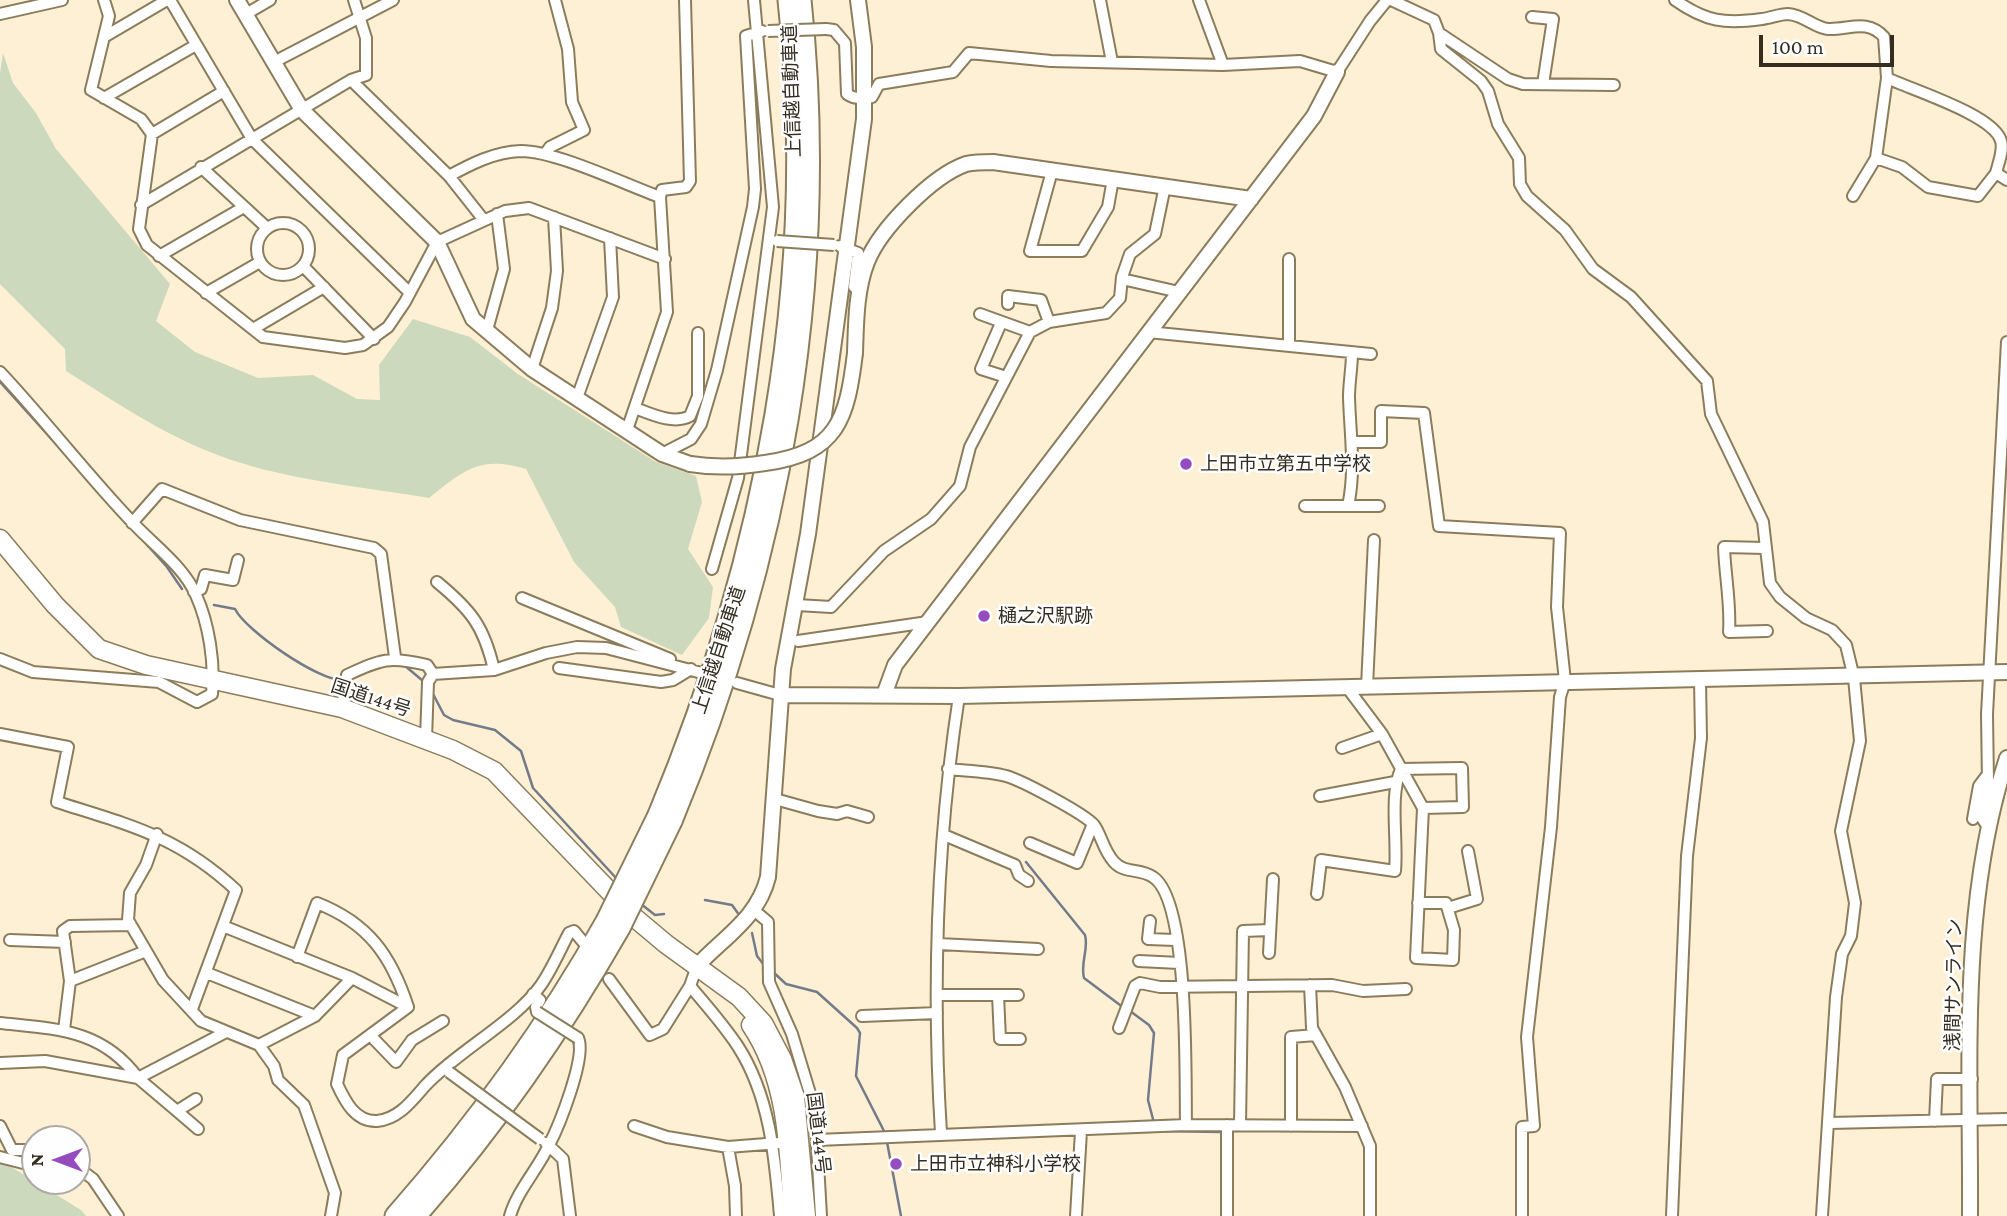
<!DOCTYPE html>
<meta charset="utf-8">
<style>
body{margin:0}
#map{position:relative;width:2007px;height:1216px;overflow:hidden;background:#fef0d4;font-family:"Crimson Pro",serif}
canvas{display:block}
.north{position:absolute;left:21px;top:1125px;width:70px;height:70px;box-sizing:border-box;background:#fefefe;border:2px solid #adaaa5;border-radius:50%;rotate:270deg;font-size:19px;font-weight:700;line-height:28px;text-align:center;color:#342d20}
.north::after{content:'';display:block;margin:auto;width:24px;height:32px;background:#944cbf;clip-path:polygon(50% 0,100% 100%,50% 72%,0 100%)}
.scale{position:absolute;left:1759px;top:35px;width:135px;height:32px;box-sizing:border-box;border:4px solid #342d20;border-top:0;padding-left:9px;font-size:21px;line-height:24px;white-space:nowrap;color:#342d20;-webkit-text-stroke:5px #fefefe;paint-order:stroke}
</style>
<div id="map">
<canvas width="2007" height="1216"></canvas>
<div class="north">N</div>
<div class="scale">100 m</div>
</div>
<script>
const context = document.querySelector('canvas').getContext('2d');
context.lineJoin = 'round';
function paint(path, color) { context.fillStyle = color; context.fill(path, 'evenodd'); }
function trace(path, color, width, dash) { context.strokeStyle = color; context.lineWidth = width; context.lineCap = dash ? 'butt' : 'round'; context.setLineDash(dash || []); context.stroke(path); }
function drawText(font, color, halo, rows, align = 'center') {
  context.font = font + ' "Crimson Pro","Noto Sans JP",serif'; context.lineWidth = 5; context.setLineDash([]); context.textBaseline = 'middle'; context.strokeStyle = halo; context.fillStyle = color; for (const [text, x, y, turn = 0] of rows) {
    context.save(); context.translate(x, y); context.rotate((+turn || 0) * Math.PI / 180); context.textAlign = isNaN(turn) ? turn : align; if (halo) context.strokeText(text, 0, 0); context.fillText(text, 0, 0); context.restore();
  }
}
paint(new Path2D(`
 M3,53L13,83L36,113L56,149L170,284L156,321L195,352L258,378L313,375L357,399L380,400L379,365L413,319L470,337L518,374L656,462L696,476L702,502L688,549L713,587L709,618L682,655L621,627L615,607L574,562L526,469C480,455 464,470 429,498C359,486 282,480 215,454C161,433 115,402 66,371L65,349L0,284V73Z
 M0,1160L81,1210L86,1216H0Z`), '#cdd9bc');
trace(new Path2D(`
 M0,382L167,567L182,589
 M214,605L235,609C246,631 319,681 342,680
 M404,665L423,681
 M432,692L444,715L453,720L495,730L521,751L533,788L617,879
 M1026,862L1085,935C1089,950 1080,962 1084,978L1124,1008
 M705,900L732,905L740,916
 M641,904L655,915L664,914
 M752,933L757,956L764,965
 M772,971L786,984L817,992L857,1028L860,1033L856,1076L886,1135
 M1130,1011L1149,1025L1154,1033L1148,1100L1154,1123
 M1160,1131L1222,1132
 M887,1142L901,1216`), '#737b8b', 2.5);
const minor = new Path2D(`
 M104,0L109,16L91,90L141,119L152,134L139,229L147,245L263,337L345,348L363,345L388,327L405,302L437,242L505,211L529,208L665,259
 M170,0L252,139L409,292
 M1100,0L1112,62
 M1199,0L1223,65
 M1391,0L1434,20L1439,33L1441,49L1481,81L1488,91L1498,124L1519,158L1520,184L1527,196L1565,230L1593,269L1631,297L1707,381L1711,414L1763,522L1770,583L1780,597L1806,618L1832,630L1846,645L1854,678L1860,741L1841,831L1855,903L1851,936L1842,954L1836,997L1822,1216
 M1675,0C1706,22 1725,24 1762,19C1770,18 1780,14 1788,14C1804,15 1815,28 1828,29C1849,30 1867,18 1884,37L1887,78C1912,90 1994,115 2001,141C2004,150 1998,164 1996,173L2007,180
 M0,14L62,0
 M246,14L270,0
 M1532,17L1553,19L1543,84
 M826,29L834,30L845,43L847,94C854,99 863,99 872,97L879,84L953,72L969,53L1051,61L1223,65L1300,61L1337,72L1370,21L1387,0
 M1439,33L1508,79L1523,84L1614,85
 M104,37L167,0
 M274,62L393,0
 M351,80L449,176L483,219
 M104,98L196,45
 M152,134L224,91
 M545,154L550,147L584,130L572,102L568,49L555,0
 M1876,158L1902,167L1928,187L1978,196L1996,173
 M201,167L266,227
 M1052,171L1030,251H1082L1108,207L1113,179
 M449,176C471,164 494,152 521,151C556,151 624,184 660,197L667,312L627,430
 M1853,196L1876,158L1887,78
 M660,197L662,190L686,187L690,181L685,0
 M141,205L351,80L366,75V38L354,0
 M257 249a26 26 0 1 1 52 0a26 26 0 1 1-52 0Z
 M840,246L858,253L854,287
 M159,256L244,207
 M1289,259V346
 M303,266L374,339
 M1122,279L1179,292
 M206,293L260,262
 M1008,304V296L1041,300L1049,322
 M980,314L1030,332
 M1001,323L981,369L1006,377
 M253,329L324,287
 M487,330L504,269L497,214
 M1148,332L1371,354
 M532,369L552,308L557,271L554,217
 M0,372C46,421 87,475 134,524C155,546 184,567 196,595C209,624 215,663 212,694L197,702L159,682L33,672L0,659
 M577,398L613,297L610,238
 M635,408C651,414 674,425 690,416L698,396V333
 M1354,442H1381V411L1424,413L1439,526L1560,533L1557,607L1565,681L1560,697L1551,827L1527,1037L1534,1126L1522,1127V1216
 M662,454L691,439L701,424L717,370L753,207L755,189L746,36L762,31
 M1305,506H1379
 M1348,506C1356,470 1350,434 1349,397C1349,383 1352,367 1352,353
 M132,523L162,489L240,520L374,548L381,554L395,657
 M1765,548L1724,547C1725,576 1731,604 1729,632L1767,631
 M712,569L738,478L773,207L754,0
 M437,582C471,610 484,626 494,670
 M194,592L201,589L205,575L233,580L238,560
 M522,598L670,659
 M797,605L831,607L884,551L931,519L960,486L970,447L1030,332L1049,322L1106,313L1120,298L1122,277L1130,254L1155,234L1165,186
 M798,641L928,622
 M559,668L661,682L673,680L691,669
 M737,683L780,695
 M1346,686L1382,734L1423,808L1416,958L1453,960L1454,930L1446,903H1418
 M1367,686L1374,540
 M342,708L347,675C382,659 389,656 427,665L433,674
 M0,734L68,747L57,802C129,825 178,836 236,890L192,1009
 M426,739L428,682L433,674L494,670L546,653L577,647L606,648L702,673
 M1342,748L1382,734
 M948,769C967,771 988,771 1006,776C1021,780 1085,814 1094,825C1101,834 1103,850 1114,862C1125,874 1140,868 1153,877C1190,901 1185,1080 1186,1125
 M1320,796L1395,782
 M775,799L818,811L837,814L847,811L868,817
 M1973,819L1979,786L1988,774
 M1988,827L1981,817L1988,783L1987,714L2007,342
 M157,834L146,865L130,893L128,920L163,980L201,1021L259,1045L274,1066L278,1080L304,1105L335,1193L331,1216
 M944,835L1015,865L1019,875L1028,881
 M1030,843L1077,863L1093,824
 M1317,894L1321,860L1395,871C1398,840 1389,796 1401,769L1462,768L1463,807L1423,808
 M1448,908L1477,899L1468,851
 M755,911L768,922L769,982L792,1034L815,1110L821,1216
 M1150,921L1148,939L1175,940
 M223,926L352,978L408,1007
 M10,940L65,942
 M939,944L1038,949
 M1269,953L1273,879
 M297,957L317,903C368,923 391,955 408,1007
 M1139,961L1179,963
 M697,966L690,986C706,1005 723,1024 737,1045C770,1095 775,1158 780,1216
 M207,973L315,1016
 M609,979L650,1035L663,1029L690,986
 M70,981L63,931L70,926L131,925
 M1310,985L1312,1028L1345,1087L1370,1146V1216
 M533,994L540,1000L536,1007L537,1012
 M937,995H1018
 M998,995L1000,1039H1020
 M408,1007L343,1055L337,1084C345,1101 355,1122 377,1121C398,1119 411,1102 424,1087C457,1051 515,1022 541,985C552,969 560,950 569,933L574,931L584,943
 M862,1016L937,1013
 M0,1023C56,1029 102,1029 138,1078L45,1061L0,1063
 M1119,1028L1135,986L1140,983L1160,987L1332,985L1363,991L1406,989
 M64,1030L70,981L146,951
 M370,1035L396,1062L412,1040L443,1021
 M259,1045L315,1016L352,978
 M196,1099L177,1111L138,1078L226,1032
 M177,1111L198,1129
 M1935,1121L1937,1079H1972
 M1829,1123L2007,1119
 M1240,1125L1243,931L1270,930
 M0,1126L12,1150H35
 M634,1126L667,1137L728,1147L779,1143
 M1291,1126V1037L1316,1035
 M941,1133C932,988 937,839 959,696
 M817,1140L1186,1125L1362,1126
 M546,1143L563,1159L570,1216
 M728,1147L735,1186L736,1216
 M0,1157L35,1166
 M77,1167L93,1179L118,1216
 M510,1216C517,1191 538,1169 549,1145C559,1126 587,1056 578,1038
 M1076,1216L1081,1131
 M1227,1216V1125
 M1672,1216L1687,856L1701,738L1700,680`);
const tertiary = new Path2D(`
 M237,0L302,110L437,242L473,319L532,369L662,454L690,464
 M855,353C856,323 856,290 867,262C880,229 932,176 966,164C975,162 984,162 993,162L1251,199
 M780,695L959,696L2007,672
 M884,695L895,665L1314,116L1337,72
 M697,966C724,937 758,918 768,877L783,669L808,534L864,119V47L858,0
 M1970,1216C1971,1063 1959,905 2007,758`);
const trunk = new Path2D(`
 M0,539L55,605L99,649L146,665L342,708L453,750L494,771L635,918L666,944L739,997L763,1023L782,1059L795,1097L806,1216
 M751,1025C789,1081 789,1152 793,1216`);
const motorway = new Path2D(`
 M658,815C765,558 819,279 788,0
 M672,821C780,562 831,281 801,0
 M395,1216C476,1124 546,1028 606,921
 M416,1216C495,1127 561,1031 620,928`);
trace(minor, '#8b7c5c', 14);
trace(tertiary, '#8b7c5c', 18);
trace(trunk, '#8b7c5c', 21);
trace(motorway, '#8b7c5c', 23);
trace(minor, '#fff', 10);
trace(tertiary, '#fff', 14);
trace(trunk, '#fff', 18);
trace(motorway, '#fff', 19);
const minorBridge = new Path2D(`
 M768,31L826,29
 M777,241L834,245
 M537,1012L578,1038
 M449,1072L540,1139`);
const tertiaryBridge = new Path2D(`
 M690,464C715,468 740,467 765,463C838,453 847,419 855,353`);
const motorwayBridge = new Path2D(`
 M606,921L658,815
 M620,928L672,821`);
trace(minorBridge, '#8b7c5c', 14, []);
trace(tertiaryBridge, '#8b7c5c', 18, []);
trace(motorwayBridge, '#8b7c5c', 23, []);
trace(minorBridge, '#fff', 10);
trace(tertiaryBridge, '#fff', 14);
trace(motorwayBridge, '#fff', 19);
for (const [x, y, r, color] of [
 [1186,464,7,"#944cbf"],
 [984,616,7,"#944cbf"],
 [896,1164,7,"#944cbf"]
]) { const dot = new Path2D(); dot.arc(x, y, r, 0, 2 * Math.PI); context.fillStyle = color; context.fill(dot); trace(dot, '#fefefe', 2.5); }
drawText('19px', '#342d20', '#fefefe', [
 ["上信越自動車道",792,91,-92],
 ["上信越自動車道",719,650,-72],
 ["国道144号",371,698,18],
 ["浅間サンライン",1954,985,-89],
 ["国道144号",818,1133,83]
]);
drawText('19px', '#342d20', '#fefefe', [
 ["上田市立第五中学校",1200,464],
 ["樋之沢駅跡",998,616],
 ["上田市立神科小学校",910,1164]
], 'left');
</script>
